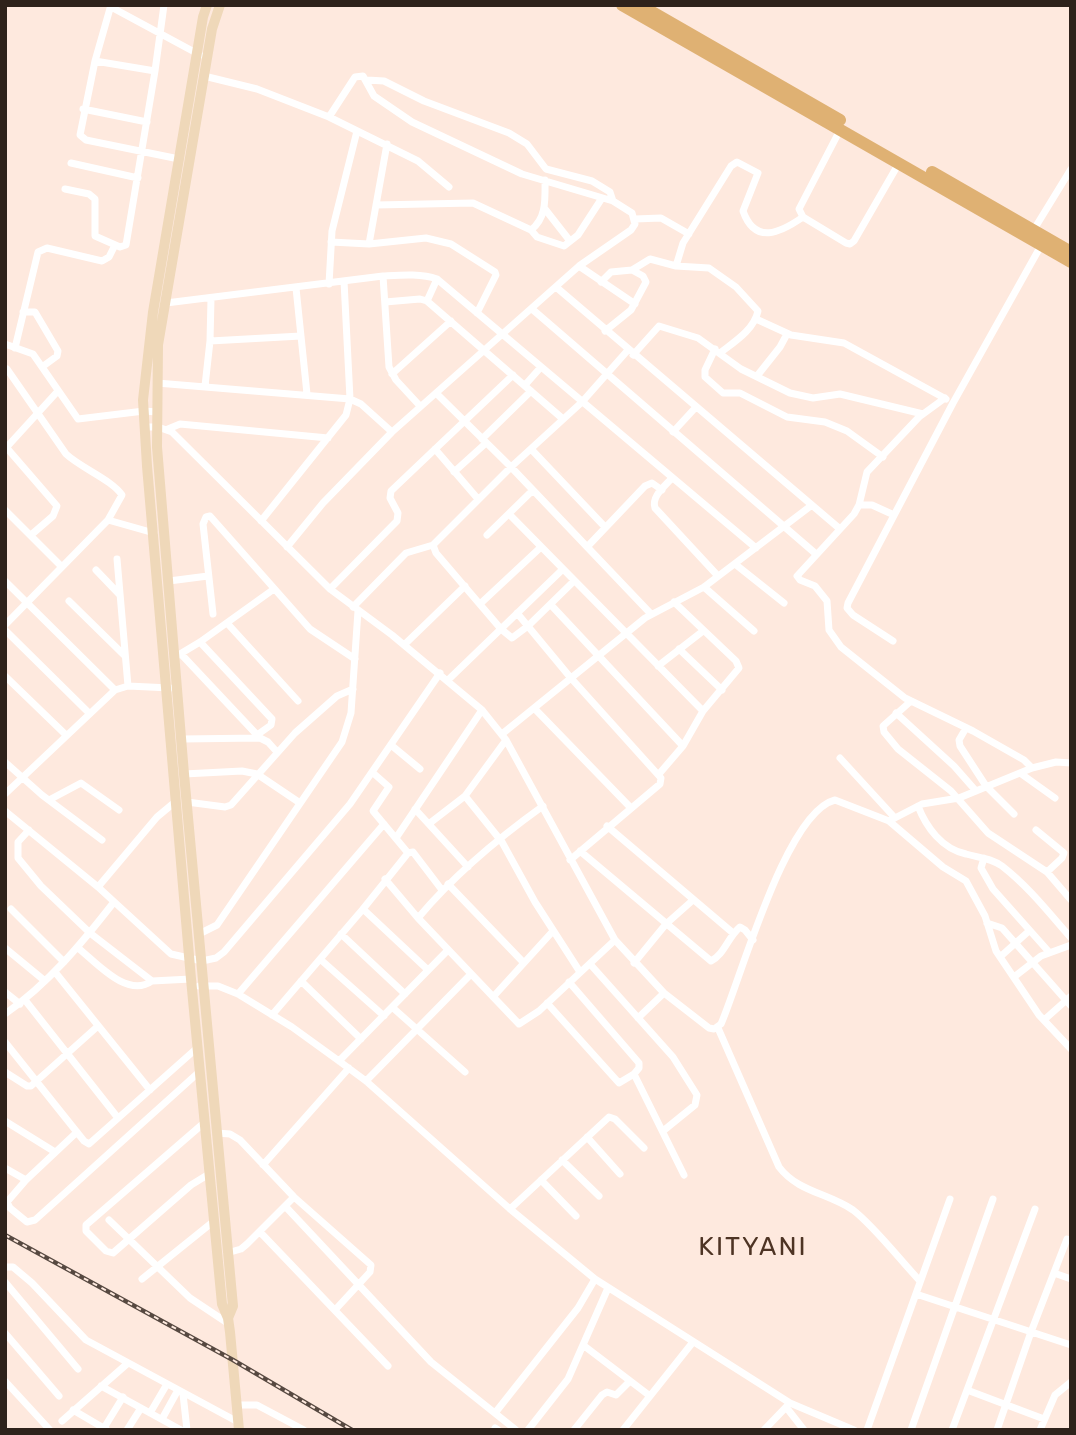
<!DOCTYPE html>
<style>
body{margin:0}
#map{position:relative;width:1076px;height:1435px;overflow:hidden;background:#fee9de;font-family:Rubik,sans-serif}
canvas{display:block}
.frame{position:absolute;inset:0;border:7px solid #2e221b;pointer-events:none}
</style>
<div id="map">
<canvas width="1076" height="1435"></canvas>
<div class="frame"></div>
</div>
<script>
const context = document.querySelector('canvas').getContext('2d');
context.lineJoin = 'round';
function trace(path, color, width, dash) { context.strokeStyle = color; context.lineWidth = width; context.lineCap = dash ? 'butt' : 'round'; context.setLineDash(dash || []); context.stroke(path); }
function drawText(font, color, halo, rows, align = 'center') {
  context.font = font + ' Rubik,sans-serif'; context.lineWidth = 5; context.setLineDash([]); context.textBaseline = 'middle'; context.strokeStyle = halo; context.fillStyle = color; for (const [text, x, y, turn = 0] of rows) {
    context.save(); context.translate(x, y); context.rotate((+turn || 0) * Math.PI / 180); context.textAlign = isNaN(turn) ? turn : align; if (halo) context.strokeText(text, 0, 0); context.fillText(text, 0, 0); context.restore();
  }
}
trace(new Path2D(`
 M111,5L95,61L80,135L86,140L179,159
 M111,7L200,55
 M95,61L155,71
 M204,76L257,89L329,117L418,161L449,187
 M367,80L384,81L424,101L509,133L527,144L546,169L592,181L610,192L613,201
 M83,109L147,122
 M840,130L799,209L803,217L846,243L850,244L854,241L899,163
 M71,163L138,178
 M65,189L89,194L95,199V236L120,247L126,245L155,71L164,5
 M376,205L473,203L531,230C547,218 545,198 545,180
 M545,209L570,241
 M635,219L661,218L689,234
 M531,230L537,237L564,246L578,235L602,198
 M1033,231L1071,169
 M331,242L369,244L426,238L451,244L495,272L496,275L477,313
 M369,244L387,144
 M579,266L635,304
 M676,266L683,243L731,166L737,162L758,173L743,211C755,245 780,233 803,217
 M383,276L389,367L396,380L420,406
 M601,282L611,272L632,270L650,259L676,266L709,268L736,287L758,311C754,330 734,342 720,353
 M329,284L332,231L357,131
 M556,287L840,529
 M296,288L307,394
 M427,301L437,279
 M385,302L420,299L427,301L563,419
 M166,303L383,276C400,275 421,273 437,279L756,548
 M532,309L816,554
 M23,312H35L58,351L57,356L42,367
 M756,319L791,335L844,343L946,399
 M605,331L631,310L646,282L643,276L632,270
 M210,341L301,336
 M5,344L33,354L78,419L144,411L157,412
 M15,348L38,252L47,248L102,261L109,257L115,245
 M715,349L705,370V377L723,393H740L787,417L825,422L847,431L883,457
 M633,355L659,326L698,338L741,369L790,393L813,398L840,394L923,414
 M392,374L451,321
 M757,376L780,347L787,334
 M157,383L350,399L361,404L392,432
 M525,385L541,367
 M205,386L210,341L211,299
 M436,393L511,467L651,614
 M945,398L919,417L867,472L859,505L854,514L797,576L800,580L815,586L827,601L829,630L841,647L905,698L973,731L1024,760L1032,768
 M145,427H158L172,432L330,589L392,635L482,710L506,740L615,940L664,993L709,1028L714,1029L721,1024C741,978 786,812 835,800L889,821L943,867L966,881L985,916L996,951L1039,1015L1071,1049
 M168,429L180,424L328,438
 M673,432L696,407
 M482,439L531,391
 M6,447L57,506L53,516L31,535
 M5,449L57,392
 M435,449L478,499
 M531,449L605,527
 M454,472L486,443
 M672,478C664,487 651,497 655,508L718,576
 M859,505H872L894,515
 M5,510L62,567
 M509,514L703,711
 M108,520L154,533
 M261,521L346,415L350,399L344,281
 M487,535L533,490
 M287,547L323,503L392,432L579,266L631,230L635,224L632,213L613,201L522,174L412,122L374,96L363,76L355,77L329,117
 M587,547L645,486L652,483L662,490
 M117,559L128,686
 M735,564L784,603
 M96,570L119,594
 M5,581L115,690
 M169,581L208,576
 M574,581L528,626L512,638L501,629L436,553L433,545L511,467L582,402L628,350
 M704,587L754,631
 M330,589L397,521L398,513L390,498L391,491L513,375
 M69,601L124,655
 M480,604L541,547
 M551,605L683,746
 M353,607L406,553L433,545
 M517,613L570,677L661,778L660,784L570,860
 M213,614L203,524L206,517L210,516L310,629L355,659
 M227,623L298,701
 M5,625L108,520L122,495C112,480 81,468 66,454L7,369
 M5,630L89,713
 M893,641L853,615L847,608L848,603L953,403L1043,242
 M200,642L272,719L271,725L257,735
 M404,645L465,586
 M679,649L722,690
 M181,654L259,737
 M175,657L200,642L274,589
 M658,666L703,631
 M5,676L66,735
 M448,680L563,569
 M911,701L883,726L884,732L898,749L951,791L988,833L1047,872L1071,900
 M534,708L631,808
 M896,713L954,766L976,791
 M966,728L959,740L960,746L986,786L1014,814
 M502,734L645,618L704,587L812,505
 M182,739L260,738L268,742L277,752
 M391,745L420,769
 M840,758L895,818
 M5,762L42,795L102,840
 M372,772L389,787L373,811L408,853
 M1020,773L1055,798
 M184,774L242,771L257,774L300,803
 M659,774L683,746L703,711L739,668L736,661L674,602
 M5,794L115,690L128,686L170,688
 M465,796L502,842L535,902L580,972
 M49,800L81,783L119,810
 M187,802L225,807L231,805L295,733L337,696L353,689
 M918,806C926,827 942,849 966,854C980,858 991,858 1002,866C1029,887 1049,913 1071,938
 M415,809L468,867
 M5,811L98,887L171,954L202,961L216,958L224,952L350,804L440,673
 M889,821L922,804L959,798L1032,768L1056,762L1071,763
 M430,823L465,796L506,740
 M607,826L733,933
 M29,830L18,842V858L41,886L90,933L152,981L191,979
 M1036,830L1064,853L1062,858L1047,872
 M396,838L482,710
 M580,851L711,961C724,955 728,937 740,927L745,930L753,940
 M984,858L981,868L993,889L1049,952
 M385,879L418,918L519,1024L539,1011L615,940
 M448,884L523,962
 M98,887L157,817L175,802
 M11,909L64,962
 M363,909L428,970
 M418,918C454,875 497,839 543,806
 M987,923L1002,928L1071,1006
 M199,934L217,925L342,742L351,713L358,611
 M341,934L405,994
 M5,948L45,981
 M78,948C96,962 127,999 152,981
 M1000,957L1029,931
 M320,959L384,1016
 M634,963L666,924L693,900
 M590,964L673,1057L697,1095L695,1105L663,1131
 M55,972L150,1090
 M1014,977L1041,956L1071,945
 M301,981L361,1039
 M199,986H218L238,994L292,1027L339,1061L366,1081L510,1209L595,1279L790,1403L854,1430
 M5,992L20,1004
 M238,994L384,824
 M493,997L553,931
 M25,1000L118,1118
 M547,1003L619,1083L634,1074L639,1068V1063L569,982
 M392,1007L465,1072
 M5,1014C49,983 82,943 114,902
 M272,1015L363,909L408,853L413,852L442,890
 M638,1018L664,993
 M1044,1020L1071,996
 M718,1028L779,1167C798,1192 828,1193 853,1210C874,1226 901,1261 920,1281
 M5,1042L84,1141L89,1144L197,1048
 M339,1061L448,950
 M5,1072L27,1086H31L98,1026
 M634,1074L684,1175
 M366,1081L471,974
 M5,1121L55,1152
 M205,1122L86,1225V1231L106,1251L113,1253L191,1185L209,1174
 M77,1132L26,1180L7,1202L10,1208L27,1222L35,1220L199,1072
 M217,1133L230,1134L240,1140L294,1197L371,1265L370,1272L335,1310
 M587,1137L620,1174
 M562,1160L599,1196
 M263,1165L349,1068
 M5,1168L26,1180
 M541,1180L576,1216
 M285,1206L431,1362L516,1430
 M510,1209L609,1117L615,1119L644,1148
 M109,1220L190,1298L229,1324
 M260,1232L388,1366
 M227,1253L241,1249L247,1244L294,1197
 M5,1267H13L32,1283L86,1340L238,1422
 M1054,1273L1071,1279
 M142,1279L214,1221
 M5,1282L78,1369
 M916,1294L1071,1345
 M5,1333L59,1396
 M583,1345L650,1396
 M5,1381L50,1430
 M101,1386L181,1430
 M967,1390L1044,1419
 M183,1394L187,1430
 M237,1405H257L304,1430
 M786,1407L804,1430
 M73,1410L107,1430
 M150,1413L167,1384
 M495,1413L578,1308L595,1279
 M162,1419L178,1390
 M62,1421L128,1363
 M104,1428L123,1397
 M495,1428L498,1430
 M127,1430L141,1408
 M528,1430L568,1379L608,1288
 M574,1430L602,1395L607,1392L616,1395L630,1381
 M623,1430L693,1342
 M764,1430L790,1403
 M867,1430L950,1199
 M911,1430L993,1199
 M952,1430L1035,1209
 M997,1430L1031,1332L1067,1239
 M1040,1430L1055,1395L1071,1382`), '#fff', 7);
trace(new Path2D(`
 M207,5L203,17L153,312L143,400L147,466L191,979L222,1304L228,1318L230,1332L239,1430
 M220,5L212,29L158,345L157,447L184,774L233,1306L228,1318`), '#efd8b9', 10);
trace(new Path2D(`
 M622,5L1071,262
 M640,5L840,120
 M932,172L1071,252`), '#dfb173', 12);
const rail = new Path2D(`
 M5,1235L233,1360L352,1430`);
trace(rail, '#574941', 4.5);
trace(rail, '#fee9de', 2, [5]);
context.letterSpacing = '2px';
drawText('26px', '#4e3424', '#fee9de', [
 ["KITYANI",753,1247]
]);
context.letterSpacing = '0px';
</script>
